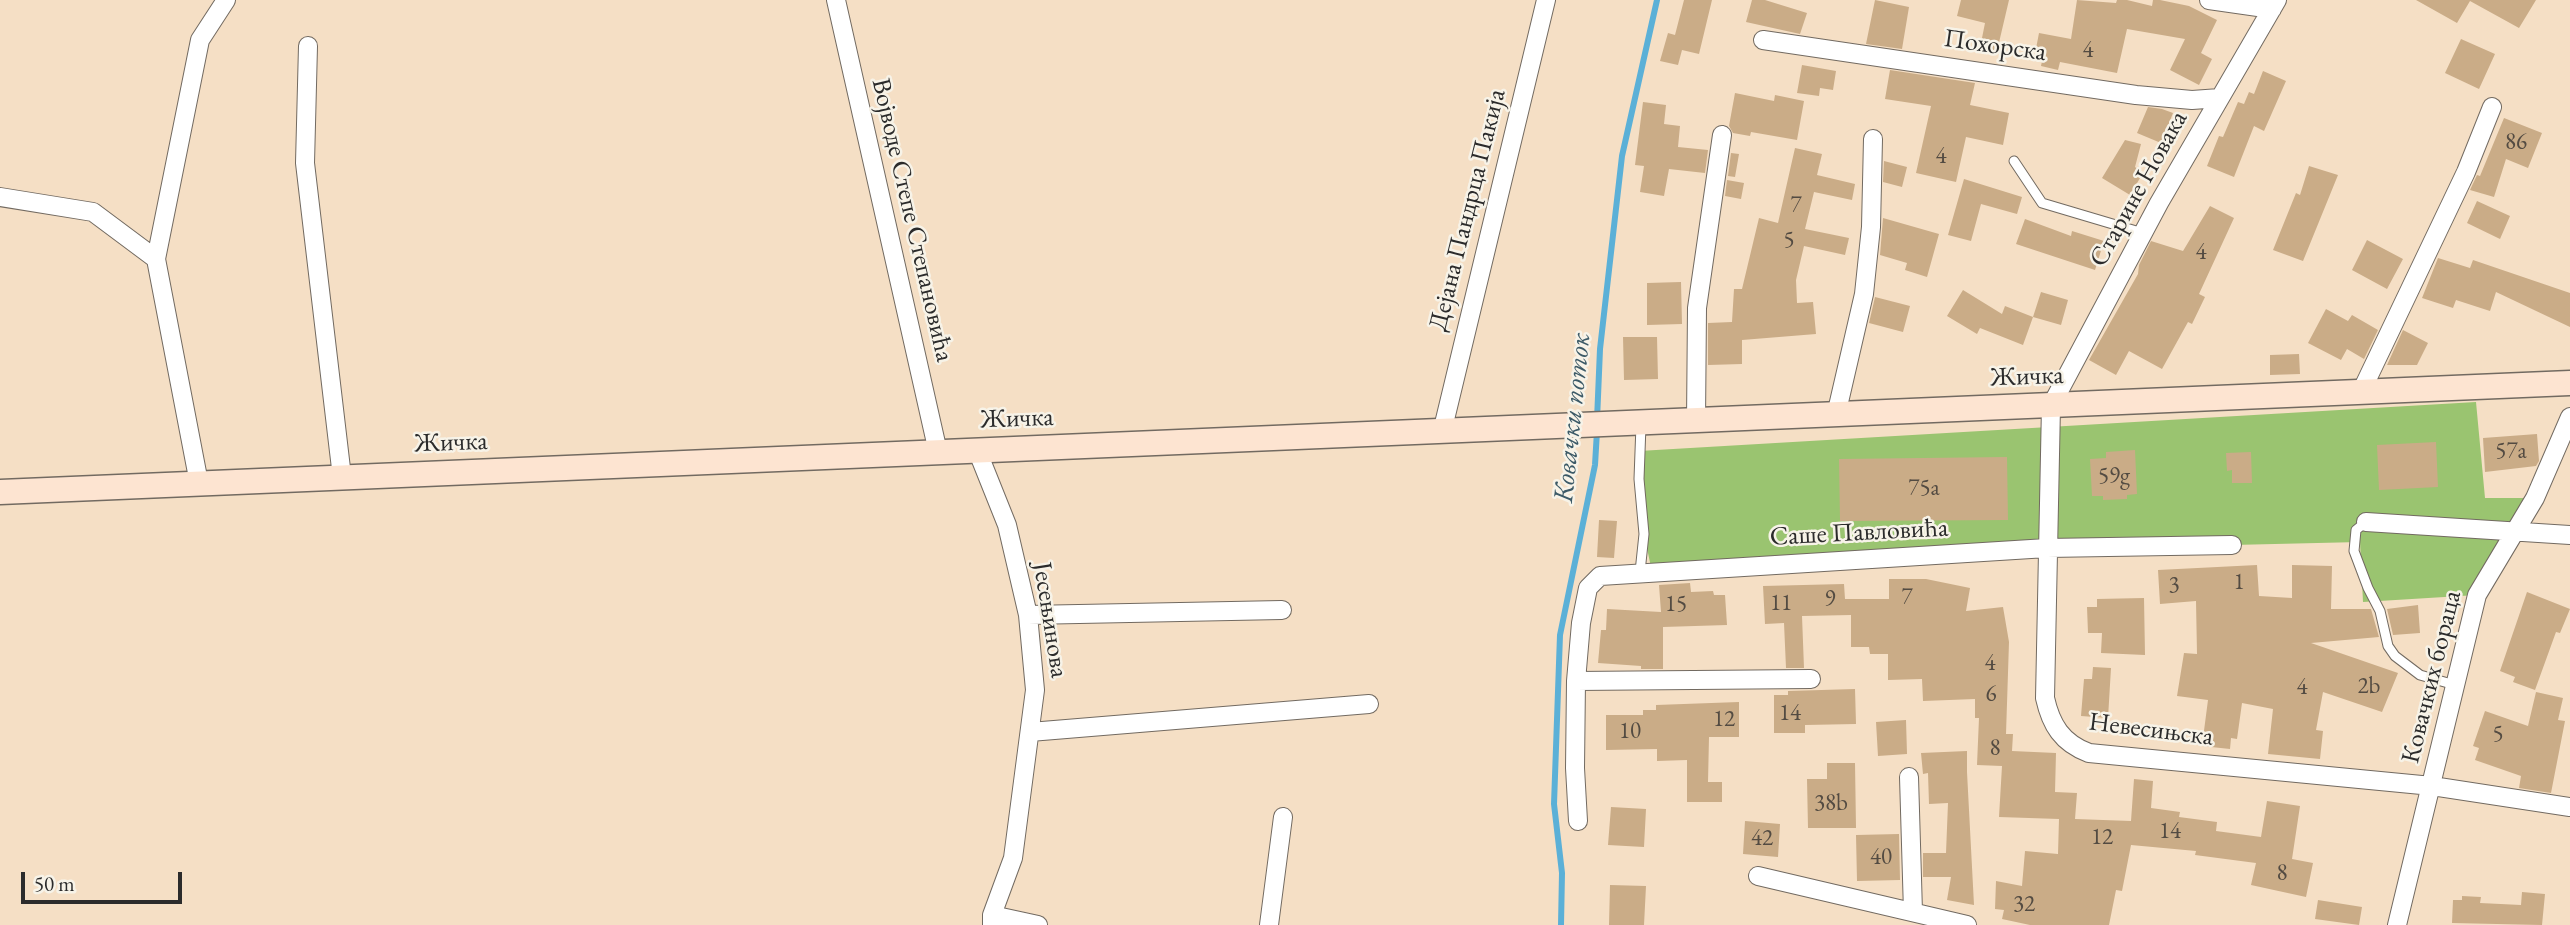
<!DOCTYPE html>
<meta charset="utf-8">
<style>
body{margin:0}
#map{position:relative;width:2570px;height:925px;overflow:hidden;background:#f5dfc5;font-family:"EB Garamond",serif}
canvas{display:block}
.scale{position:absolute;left:21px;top:872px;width:161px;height:32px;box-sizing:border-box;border:4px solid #2b2b2b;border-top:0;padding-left:9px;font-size:21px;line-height:24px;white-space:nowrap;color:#2b2b2b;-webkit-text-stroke:5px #f7f3e8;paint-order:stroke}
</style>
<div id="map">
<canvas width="2570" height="925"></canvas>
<div class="scale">50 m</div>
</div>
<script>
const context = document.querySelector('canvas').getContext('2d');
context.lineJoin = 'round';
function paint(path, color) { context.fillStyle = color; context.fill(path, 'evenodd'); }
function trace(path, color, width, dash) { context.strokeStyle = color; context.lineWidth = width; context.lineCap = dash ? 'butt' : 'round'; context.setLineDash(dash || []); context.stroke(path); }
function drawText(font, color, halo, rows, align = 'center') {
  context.font = font + ' "EB Garamond",serif'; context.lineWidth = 5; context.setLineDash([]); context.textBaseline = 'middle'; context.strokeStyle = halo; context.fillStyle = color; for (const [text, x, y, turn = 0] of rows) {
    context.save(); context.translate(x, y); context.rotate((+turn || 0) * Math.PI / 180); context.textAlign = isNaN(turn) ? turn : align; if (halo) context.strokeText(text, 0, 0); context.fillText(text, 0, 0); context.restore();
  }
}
paint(new Path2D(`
 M2476,402L2485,498H2535L2477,595L2363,602L2360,542L2232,545L1652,572L1644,534L1639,451Z`), '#9ac470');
trace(new Path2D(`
 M1597,420L1600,349L1622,156L1657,0
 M1561,925L1562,873L1554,804L1560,635L1595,465L1597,431`), '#5bb0d7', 6);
paint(new Path2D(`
 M1684,0H1712L1699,54L1682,50L1678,65L1660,61L1668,33L1675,35Z
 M1752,0H1765L1807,13L1800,34L1746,22Z
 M1875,0L1909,7L1902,49L1866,44Z
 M1961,0H2009L1997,51L1980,48L1985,23L1957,16Z
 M2077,0L2116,3L2117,0H2127L2152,6L2153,0H2160L2189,6L2217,20L2201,53L2212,59L2199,85L2170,70L2185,39L2127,29L2117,73L2060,62L2058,70L2041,66L2042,61L2034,59L2039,33L2071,39Z
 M2416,0H2536L2519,28L2470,1L2457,23Z
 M2461,39L2495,54L2479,89L2445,73Z
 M1802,65L1836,71L1833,90L1820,88L1819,96L1797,93Z
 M1890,70L1975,83L1970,105L2009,113L2003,145L1966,137L1956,182L1916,173L1931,106L1885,99Z
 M2263,71L2286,81L2264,131L2254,126L2234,177L2207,166L2219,136L2223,137L2238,102L2244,104L2249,92L2254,94Z
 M1735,93L1774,101L1775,95L1804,101L1797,140L1751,132L1750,136L1733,133L1729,126Z
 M1643,102L1666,105L1664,124L1680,126L1678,147L1708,150L1705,173L1669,169L1664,196L1640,192L1644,166L1635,165Z
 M2148,107L2162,109L2173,113L2161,143L2137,133Z
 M2504,118L2542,133L2528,168L2506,159L2494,197L2470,190L2477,175L2480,176Z
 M2125,140L2141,144L2135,167L2143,173L2130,195L2102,178Z
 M1795,148L1822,154L1817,175L1855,184L1852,200L1814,192L1805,229L1849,238L1845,255L1804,246L1796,280L1797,303L1813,302L1816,334L1742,340V364L1708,365V323L1732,322L1734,289H1742L1759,218L1778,223Z
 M1731,153L1739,154L1735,177L1728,176Z
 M1884,161L1907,167L1902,187L1883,182Z
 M2309,166L2338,175L2303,261L2273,250L2296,193L2300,195Z
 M1964,179L2022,197L2017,214L1981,204L1971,241L1948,235Z
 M1727,180L1744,183L1741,199L1725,196Z
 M2477,201L2510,216L2500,239L2467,223Z
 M2210,206L2234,218L2199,294L2205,297L2192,324L2188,322L2162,369L2129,351L2116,375L2089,360L2138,274L2139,265L2151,241L2183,251Z
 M1883,218L1939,234L1927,277L1905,270L1907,263L1880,255Z
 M2025,219L2071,236L2072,231L2104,241L2095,270L2016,244Z
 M2367,240L2403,259L2387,289L2352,270Z
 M2438,258L2470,268L2473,260L2570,293V327L2496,292L2490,311L2456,300L2453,308L2422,298Z
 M1681,282L1682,324L1647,325V283Z
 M1963,290L2002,314L2005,306L2033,317L2023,345L1980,328L1977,334L1947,316Z
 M2041,292L2068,300L2061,325L2033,317Z
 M1875,297L1910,306L1903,332L1869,323Z
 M2326,309L2348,321L2352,315L2378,330L2364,359L2347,349L2341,360L2308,343Z
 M2403,330L2428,343L2417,365H2387Z
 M1623,337H1657L1658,379L1624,380Z
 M2299,354L2300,374L2270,375V355Z
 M2537,434L2539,461L2536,466L2485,472L2483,438Z
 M2436,442L2438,487L2379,490L2377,445Z
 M2135,450L2137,494L2127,495V499L2103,500V496H2092L2090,459L2106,458V452Z
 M2251,452L2252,483H2232V470L2227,471L2226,453Z
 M2007,457L2008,520L1840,521L1839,459Z
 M1599,520L1617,521L1614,558L1597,557Z
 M2257,565L2259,596L2292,598V565L2332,566L2331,609H2371L2379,637L2311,643L2398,673L2382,712L2323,692L2316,730L2323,731L2320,759L2268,754L2273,709L2242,703L2237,739L2231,738L2230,749L2202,746L2208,700L2177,696L2184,653L2197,654L2196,601L2160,604L2158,570Z
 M1889,579H1926L1970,588L1966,611L2003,607L2009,642L2006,734H2013L2012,751L2056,753L2055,792L2077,793L2075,819L2131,821L2134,779L2153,781L2151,808L2180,812L2179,817L2217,822L2216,831L2261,837L2267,801L2300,806L2292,859L2313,863L2306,897L2251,885L2256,863L2195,855L2196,851L2131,845L2122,891L2116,890L2109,925H2030L2002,919L2004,910L1995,909L1996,881L2022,886L2025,851L2058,854L2059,819L1999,817L2002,766L1977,765L1979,718H1975V699L1923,701L1922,679L1888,680V654H1870L1869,647H1851V615L1802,616L1804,668H1786L1784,623L1765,624L1763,586L1844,584L1845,599H1889Z
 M1690,583L1691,592L1713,591L1714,595H1725L1727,625L1663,627V669H1641V666L1598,663L1601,630H1606L1607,609L1661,612L1659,585Z
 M2527,592L2570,609L2560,633L2556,632L2535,690L2513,682L2515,677L2500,671Z
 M2144,598L2145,655L2101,653L2102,633H2088L2087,607H2097V599Z
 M2418,605L2420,633L2393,635L2387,609Z
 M2093,667L2111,668L2108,718L2081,716L2084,679H2092Z
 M1855,689L1856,724L1805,725V733H1774V695H1788V691Z
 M2536,692L2563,698L2558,720L2565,721L2551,793L2519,788L2521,776L2475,760L2479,748L2473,746L2485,711L2528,726Z
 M1739,702V737H1709L1708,782H1722V802H1687V760L1657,761V749L1606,750V715H1643V710H1656V705Z
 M1906,720L1907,754L1878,756L1876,722Z
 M1967,751V772L1974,905L1947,900L1951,877H1923V853H1946L1948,803L1929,804L1928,773L1923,774L1921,753Z
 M1827,763H1855L1856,828H1808L1807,779H1827Z
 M1611,807L1646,809L1644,847L1608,845Z
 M1745,821L1780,824L1778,857L1743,854Z
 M1899,834L1900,880L1857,881L1856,835Z
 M1610,885L1646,886L1644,925H1609Z
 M2522,892L2545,894L2542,925L2452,923L2453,900H2462V896L2481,897L2480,903L2521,905Z
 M2318,900L2362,907L2359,925L2315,919Z`), '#caac87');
const service = new Path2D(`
 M2014,161L2042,203L2143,233
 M2366,522L2356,530L2354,551L2368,588L2380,611L2388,646L2395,656L2420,675L2455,685
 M1640,572L1644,534L1639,479L1641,425`);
const minor = new Path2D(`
 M836,0L938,452
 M2209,0L2272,9
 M2277,0L2159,203L2051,406L2045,698C2051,725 2062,743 2089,753L2432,786L2570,807
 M1763,40L2136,95L2192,100L2220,98
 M308,46L305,163L342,477
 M0,197L93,212L156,259
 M2361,392L2466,172L2492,107
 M1836,415L1864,294L1871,227L1873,139
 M1696,421L1697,308L1722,135
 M1442,432L1546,0
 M977,450L1007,525L1028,615L1035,690L1013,858L992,915V925
 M199,483L156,259L200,40L226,0
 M2366,522L2570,535
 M1028,615L1282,610
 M1576,681L1811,679
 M1030,732L1369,704
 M1909,777L1913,912
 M1578,821L1575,768L1576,681L1581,623L1588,588L1600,576L2047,548L2232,545
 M1758,876L1967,925
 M992,915L1038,925
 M1269,925L1283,817
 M2397,925L2477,595L2535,498L2570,417`);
const secondary = new Path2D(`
 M0,492L2570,383`);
trace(service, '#726a61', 11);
trace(minor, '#726a61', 20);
trace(secondary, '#726a61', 27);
trace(service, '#fff', 9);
trace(minor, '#fff', 18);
trace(secondary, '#fde4d1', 24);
drawText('23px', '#534b42', null, [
 ["4",2088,51],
 ["86",2516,143],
 ["4",1941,157],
 ["7",1796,206],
 ["5",1789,241],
 ["4",2201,253],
 ["57a",2511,452],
 ["59g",2114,477],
 ["75a",1924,489],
 ["1",2239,583],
 ["3",2174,586],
 ["7",1907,598],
 ["9",1830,600],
 ["11",1781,604],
 ["15",1676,605],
 ["4",1990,664],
 ["2b",2369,687],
 ["4",2302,688],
 ["6",1991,695],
 ["14",1790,714],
 ["12",1724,720],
 ["10",1630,732],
 ["5",2498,735],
 ["8",1995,749],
 ["38b",1831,804],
 ["14",2170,832],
 ["12",2102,838],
 ["42",1762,839],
 ["40",1881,858],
 ["8",2282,874],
 ["32",2024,905]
]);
drawText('26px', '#2b2b2b', '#f7f3e8', [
 ["Похорска",1995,46,8],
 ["Старине Новака",2139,189,-61],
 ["Дејана Пандрца Пакија",1468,210,-76],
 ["Војводе Степе Степановића",912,220,77],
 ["Жичка",2027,377,-2],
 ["Жичка",1017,419,-2],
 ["Жичка",451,443,-2],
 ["Саше Павловића",1859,533,-3],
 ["Јесењинова",1050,620,81],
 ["Ковачких бораца",2432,677,-76],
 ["Невесињска",2151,730,7]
]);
drawText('italic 28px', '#3c5a67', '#f7f3e8', [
 ["Ковачки поток",1573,418,-84]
]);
</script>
